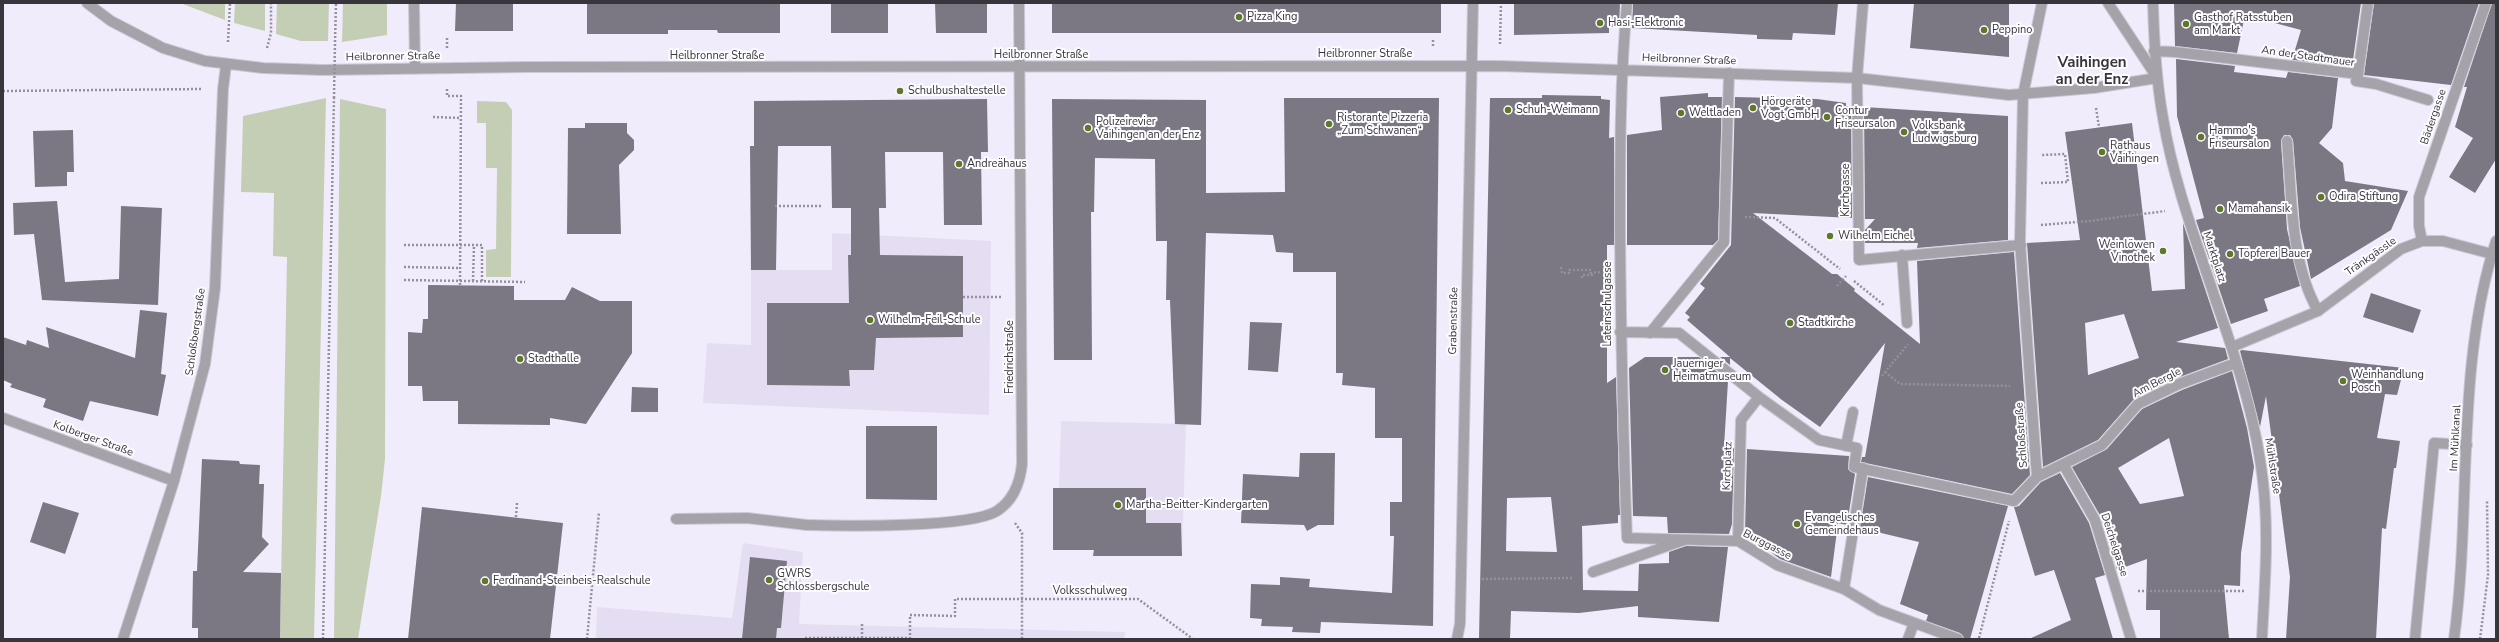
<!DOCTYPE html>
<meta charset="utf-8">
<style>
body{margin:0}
#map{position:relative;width:2499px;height:642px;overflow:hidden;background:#f1ecfb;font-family:"Nunito Sans",sans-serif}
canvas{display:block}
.frame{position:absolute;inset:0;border:4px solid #38363c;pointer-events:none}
</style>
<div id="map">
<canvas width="2499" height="642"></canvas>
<div class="frame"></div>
</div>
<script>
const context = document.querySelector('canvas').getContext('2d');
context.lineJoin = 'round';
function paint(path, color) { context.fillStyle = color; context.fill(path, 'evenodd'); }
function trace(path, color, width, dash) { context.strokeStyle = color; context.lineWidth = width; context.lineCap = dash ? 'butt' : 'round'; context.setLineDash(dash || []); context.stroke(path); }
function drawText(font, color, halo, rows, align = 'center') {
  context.font = font + ' "Nunito Sans",sans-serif'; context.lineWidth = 4; context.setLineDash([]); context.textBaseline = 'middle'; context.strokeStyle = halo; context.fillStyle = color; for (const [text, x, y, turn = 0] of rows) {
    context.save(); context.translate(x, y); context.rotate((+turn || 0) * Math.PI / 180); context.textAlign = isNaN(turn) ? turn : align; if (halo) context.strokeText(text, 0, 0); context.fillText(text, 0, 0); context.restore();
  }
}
paint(new Path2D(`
 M832,233L991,241L989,415L703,403L707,343L751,345V270H832Z
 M1061,421L1186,424L1182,556H1093V550H1053V488H1059Z
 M743,543L803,552L799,624L1125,632L1124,639H596L597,607L732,618Z`), '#e5def3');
paint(new Path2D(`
 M180,3H225V20Z
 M235,3H265V31L234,23Z
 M277,3H329L328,41H301L276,34Z
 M343,3H387V35L342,42Z
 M326,98L314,639H280L287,257L273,256L274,193L241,192L243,116Z
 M340,99L386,109L385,459L381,496L358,639H334Z
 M477,101L506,102L512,110L511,277H486V250L496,249L497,168H486V123H477Z`), '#c4ceb5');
paint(new Path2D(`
 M456,3H513V31H455Z
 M587,3H780V33H718L717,30H668V34H587Z
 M831,3H888V33H831Z
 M935,3H987V33H936Z
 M1052,3H1441V33H1052Z
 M1514,3H1620L1619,27H1609V33L1514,35Z
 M1633,3H1838L1835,35L1793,33L1792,40L1757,39V35L1632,28Z
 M1914,3H2009V57L1910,48Z
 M2174,3H2361L2352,67L2292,60L2301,30L2245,15L2237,53L2175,46Z
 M2374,3H2479L2451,85L2364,75Z
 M2492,3H2496V159L2475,193L2449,177L2473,138L2455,127L2467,87H2464Z
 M2176,59L2235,66L2234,72L2286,78L2288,72L2338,78L2332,128L2319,143L2343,163L2345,181L2408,191L2391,230L2311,279L2300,227L2293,140L2290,135H2284L2281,142L2287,229L2300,286L2264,299L2268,311L2231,324L2196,220L2204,218L2177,116Z
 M1708,93V97H1722L1718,240L1713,245H1627V135L1662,130L1660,97Z
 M1542,95L1601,96V99L1610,100L1609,138L1614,137V245H1607V383L1616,377L1620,515H1618V523L1582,526L1583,590L1638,591L1639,564L1669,563V552L1686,546L1728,547L1719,622L1638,617V606L1579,613L1511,611L1510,639H1479L1490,98H1542ZM1551,497L1557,552L1506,551L1507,498Z
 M1735,97L1817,99L1846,103V106L1851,107L1852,218L1753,213L1832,274H1837L1855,289L1854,291L1920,344L1917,261L2014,252L2030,475L2012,494L1861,462L1862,457H1865L1885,343L1820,427L1782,400L1730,358V365L1720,357H1730L1687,320L1690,317L1685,313L1705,288L1700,284L1731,245Z
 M1284,98H1439L1433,626L1321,622L1320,633L1292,632L1293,627L1261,626L1262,619L1250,618L1251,584L1280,585V577L1310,579L1309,587L1392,593L1394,536H1390V502H1402V438H1375V388L1342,385L1343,373H1336V272H1293V253L1276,252L1273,235L1206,233L1201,425L1175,424L1170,300H1166L1167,241H1156L1155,159L1095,158L1094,212H1091L1092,360H1054L1052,99L1206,100V193L1285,192Z
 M987,99L988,152H981L982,225H944L943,152H885L886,208H879L880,255L963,256V337L876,338L874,370H849L850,386L767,385V303H849L848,255H851V208H832L831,146H778L776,270H751L750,146H754V101Z
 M1864,107L2008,116V240L1917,248L1918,243H1865V230L1875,219H1865Z
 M585,123H627V133L634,140V150L619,165L621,234H567L568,128H585Z
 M2132,123L2152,291L2185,289L2183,223L2218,328L2176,342L2225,348L2228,359L2177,378L2135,398L2098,440L2043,467L2027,243L2080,240L2065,132ZM2124,314L2139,358L2088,375L2085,323Z
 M73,130L74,172H67V186L35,187L33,131Z
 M57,201L65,282L119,279L121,206L162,208L158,305L42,300L34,234L14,235L13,203Z
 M428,285L514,286V300H565L572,287L600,301H632V353L586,424L550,418V425L458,424V401H423L422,386H408V332L422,333L423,319H428Z
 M2371,293L2421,310L2413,333L2363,317Z
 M140,310L167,313L161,374L166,375L158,416L90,401L83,421L43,407L46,399L10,387L12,384L3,380V337L26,345L27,340L49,348L46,327L135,358Z
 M1250,322L1282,323L1278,372L1248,370Z
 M2242,350L2404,368L2397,395L2385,394L2377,438L2400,441L2396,468H2394L2386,529L2382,528L2376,639H2286L2290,577L2266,396L2260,427L2240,351Z
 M1645,357H1699L1728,381L1724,447L1734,448L1732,524L1729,534L1668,533L1667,517L1633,516L1629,368Z
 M2232,371L2247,428L2254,467L2241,553L2240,586L2224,585L2229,639H2160V610H2146L2147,559L2117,570L2101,517L2072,467L2107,449L2142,409L2182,390ZM2169,438L2184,496L2140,504L2118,468Z
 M632,387L658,388V412H631Z
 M866,426H937V500L866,499Z
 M1747,449L1849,456L1848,469L1855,474L1847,525L1838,523L1831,577L1780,559L1745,533Z
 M1300,453H1335L1334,525H1318L1307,531L1304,525L1241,523L1243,474L1299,477Z
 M202,459L239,461L240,464L260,465L259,484H264L262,537L269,544L243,572L281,573L280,639H198V628H192L193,571H197Z
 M2060,473L2089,523L2105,575L2095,578L2113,639H2029L2071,620L2054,570L2035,576L2014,507L2019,506L2041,482Z
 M1868,477L2008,506L1970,639H1964L1960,633L1926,621L1928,615L1900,604L1919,542L1860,528Z
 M1053,488H1146V523H1181L1182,556H1093L1094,550H1053Z
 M43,502L79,513L65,554L30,542Z
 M422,507L563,523L550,639H408Z
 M750,557L787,561L781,628H777L776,639H742Z`), '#7b7783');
const service = new Path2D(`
 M2358,74L2368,3
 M1857,78L1859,260L2021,245
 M2287,141C2292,196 2290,262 2318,311
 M2422,241L2419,226V197L2486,3
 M1902,255L1907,323
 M1650,333L1724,242L1729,73
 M676,519L747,518L807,525
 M1593,572L1684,540
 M2415,639L2434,443L2467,445`);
const pedestrian = new Path2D(`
 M2108,3L2156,76
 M2153,3C2154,42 2156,80 2163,118C2173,180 2196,241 2216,301
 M2154,51L2175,52L2358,74L2356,81L2376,84L2428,100
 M2009,95L2094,88L2157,78
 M2020,241L2023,95L2042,3`);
const minor = new Path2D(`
 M87,3L111,21L163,48L205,61L263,68L323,70L526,67L1499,66L1857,78L2009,95
 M414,3L415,69
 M1627,3C1620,80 1620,156 1620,233C1621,335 1623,436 1627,538L1738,541L1777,565L1844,589L1879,610L1958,639
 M1857,78L1863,3
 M2020,241L2037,477
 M2216,301C2239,367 2261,435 2265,505C2268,549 2264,595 2262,639
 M1620,332L1679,333L1759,397L1819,440L1857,448L1854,467L2014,501L2037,477L2102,445L2138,404L2179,384L2236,363
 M2232,347L2318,311L2401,249L2422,241H2443L2492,254
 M3,418L174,481
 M1846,446L1853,412
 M2063,464L2095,520L2131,639
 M807,525C844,526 970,528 997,511C1014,500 1020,483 1022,464L1019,3
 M1738,541L1741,420L1759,397
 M1844,589L1863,468
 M123,639L174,481L205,364L215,288L223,89L226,65
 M1457,639L1460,624L1473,3
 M1908,639L1914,623`);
const tertiary = new Path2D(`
 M2454,639C2472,508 2455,367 2496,241`);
trace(service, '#ccc8d5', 12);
trace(pedestrian, '#ccc8d5', 12);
trace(minor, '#ccc8d5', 12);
trace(tertiary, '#ccc8d5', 12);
trace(new Path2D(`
 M228,42L230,3
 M335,42L336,3
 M1500,44L1501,3
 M1433,46V38
 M267,48L271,33V3
 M447,48V38
 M447,89V96H461L460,286
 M3,91L202,89
 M2096,108L2099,127
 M433,117L461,118
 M2041,183L2068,182L2065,154L2042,155
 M775,206H821
 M1745,217L1775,218L1840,269
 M2041,225L2089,221L2165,211
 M404,245H482V281
 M404,267L460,268
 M1561,267L1562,273H1569V270H1591V273L1600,272
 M1582,278V275H1592L1591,273
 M404,280L525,282
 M473,281L474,245
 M1854,281L1885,306
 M1837,286L1846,276
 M963,297H1001
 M1885,372L1900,384L2010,386
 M1882,376L1908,344
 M516,517L517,503
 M1015,523L1022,533V638
 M1482,579L1573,578
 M2138,591H2245
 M862,624V638
 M805,638H910V615L955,616V599H1138L1193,639
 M1979,638L2009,521
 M323,639L334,98
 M587,639L599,512
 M2480,639L2488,575L2487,501`), '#94919b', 2.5, [2, 2]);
trace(service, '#a5a3a9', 10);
trace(pedestrian, '#a5a3a9', 10);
trace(minor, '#a5a3a9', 10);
trace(tertiary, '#a5a3a9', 10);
trace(new Path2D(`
 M334,98L335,42`), '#94919b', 2.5, [2, 2]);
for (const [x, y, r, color] of [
 [1239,17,4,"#5f7729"],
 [1600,23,4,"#5f7729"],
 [2186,24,4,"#5f7729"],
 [1984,30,4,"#5f7729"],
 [900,91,4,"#5f7729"],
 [1753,108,4,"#5f7729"],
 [1508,110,4,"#5f7729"],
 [1681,113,4,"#5f7729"],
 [1827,117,4,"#5f7729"],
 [1329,124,4,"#5f7729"],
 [1088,128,4,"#5f7729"],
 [1904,132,4,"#5f7729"],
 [2201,137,4,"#5f7729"],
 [2102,152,4,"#5f7729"],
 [959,164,4,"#5f7729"],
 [2321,197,4,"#5f7729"],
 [2220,209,4,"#5f7729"],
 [1830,236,4,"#5f7729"],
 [2163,251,4,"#5f7729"],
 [2230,254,4,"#5f7729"],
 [870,320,4,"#5f7729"],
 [1790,323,4,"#5f7729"],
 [520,359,4,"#5f7729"],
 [1665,370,4,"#5f7729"],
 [2343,381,4,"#5f7729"],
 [1118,505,4,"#5f7729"],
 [1797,524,4,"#5f7729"],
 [769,580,4,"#5f7729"],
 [485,581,4,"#5f7729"]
]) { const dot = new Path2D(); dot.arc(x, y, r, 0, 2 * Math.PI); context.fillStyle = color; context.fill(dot); trace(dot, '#fdfcff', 1.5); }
drawText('11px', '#38363c', '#fdfcff', [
 ["Pizza King",1247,17],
 ["Gasthof Ratsstuben",2194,18],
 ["am Markt",2194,31],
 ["Hasi-Elektronic",1608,23],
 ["Peppino",1992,30],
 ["Schulbushaltestelle",908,91],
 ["Hörgeräte",1761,102],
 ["Vogt GmbH",1761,115],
 ["Schuh-Weimann",1516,110],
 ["Contur",1835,111],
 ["Friseursalon",1835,124],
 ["Weltladen",1689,113],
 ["Ristorante Pizzeria",1337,118],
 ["„Zum Schwanen“",1337,131],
 ["Polizeirevier",1096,122],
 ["Vaihingen an der Enz",1096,135],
 ["Volksbank",1912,126],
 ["Ludwigsburg",1912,139],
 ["Hammo's",2209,131],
 ["Friseursalon",2209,144],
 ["Rathaus",2110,146],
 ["Vaihingen",2110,159],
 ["Andreähaus",967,164],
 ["Odira Stiftung",2329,197],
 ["Mamahansik",2228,209],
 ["Wilhelm Eichel",1838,236],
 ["Weinlöwen",2155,245,"right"],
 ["Vinothek",2155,258,"right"],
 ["Töpferei Bauer",2238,254],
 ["Wilhelm-Feil-Schule",878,320],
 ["Stadtkirche",1798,323],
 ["Stadthalle",528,359],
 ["Jauerniger",1673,364],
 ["Heimatmuseum",1673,377],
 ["Weinhandlung",2351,375],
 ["Posch",2351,388],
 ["Martha-Beitter-Kindergarten",1126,505],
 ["Evangelisches",1805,518],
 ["Gemeindehaus",1805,531],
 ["GWRS",777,574],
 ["Schlossbergschule",777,587],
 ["Ferdinand-Steinbeis-Realschule",493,581]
], 'left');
drawText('11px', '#38363c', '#fdfcff', [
 ["Heilbronner Straße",1365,54],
 ["Heilbronner Straße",1041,55],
 ["Heilbronner Straße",717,56],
 ["Heilbronner Straße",393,57,-1],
 ["An der Stadtmauer",2308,57,8],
 ["Heilbronner Straße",1689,60,2],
 ["Bädergasse",2434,117,-71],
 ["Kirchgasse",1846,190,-90],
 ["Marktplatz",2214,257,72],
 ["Tränkgässle",2371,257,-35],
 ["Lateinschulgasse",1608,304,-90],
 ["Grabenstraße",1454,321,-89],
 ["Schloßbergstraße",196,332,-82],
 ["Friedrichstraße",1010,357,-90],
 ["Am Bergle",2157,383,-27],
 ["Schloßstraße",2022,435,-94],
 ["Im Mühlkanal",2456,438,-87],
 ["Kolberger Straße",93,439,20],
 ["Kirchplatz",1728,466,-88],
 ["Mühlstraße",2272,466,81],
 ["Burggasse",1767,545,27],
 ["Deichelgasse",2114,545,72],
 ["Volksschulweg",1090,591]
]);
drawText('bold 15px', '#38363c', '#fdfcff', [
 ["Vaihingen",2092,63],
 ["an der Enz",2092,80]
]);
</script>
